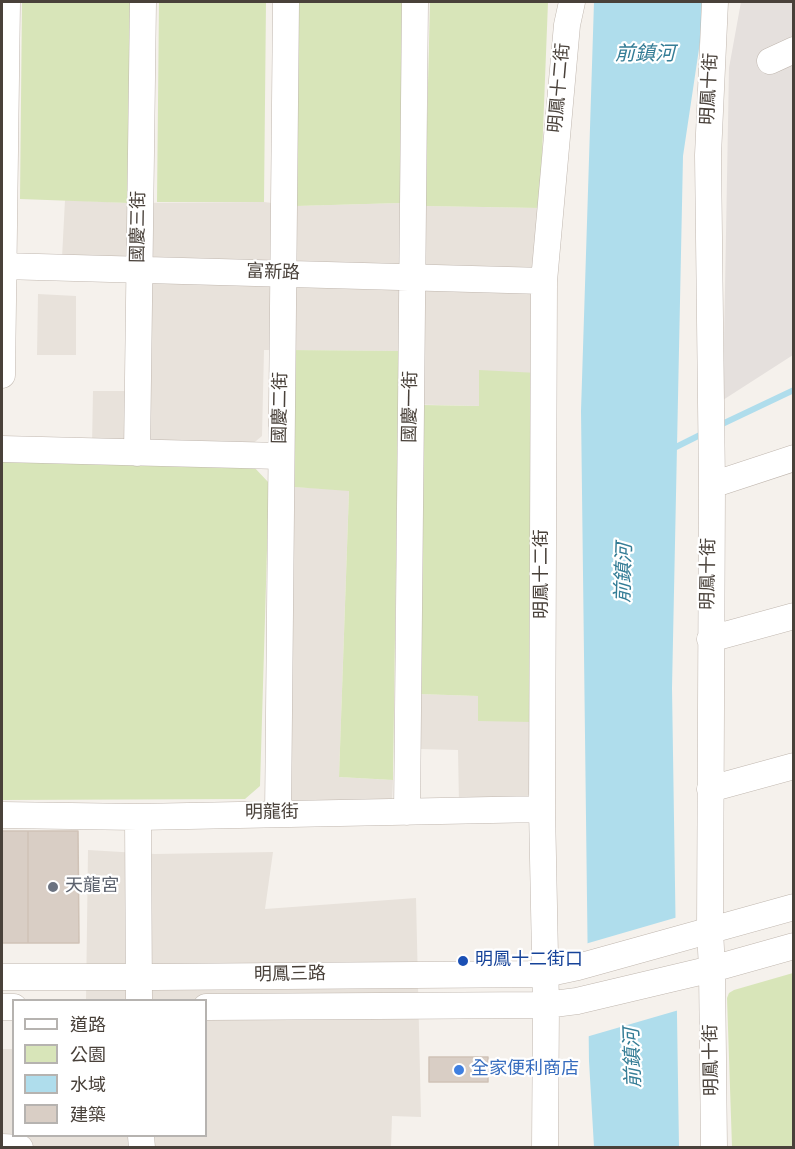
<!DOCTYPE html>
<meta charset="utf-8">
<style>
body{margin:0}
#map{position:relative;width:795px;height:1149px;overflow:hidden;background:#f5f1ec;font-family:Overpass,"Noto Sans TC",sans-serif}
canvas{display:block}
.frame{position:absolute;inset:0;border:3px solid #49413a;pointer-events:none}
.legend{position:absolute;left:12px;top:999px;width:195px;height:138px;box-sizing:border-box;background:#fff;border:2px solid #b6b3b0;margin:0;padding:8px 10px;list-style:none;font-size:18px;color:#49413a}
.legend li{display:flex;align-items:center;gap:12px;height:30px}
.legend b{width:30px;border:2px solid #b6b3b0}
</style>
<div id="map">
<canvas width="795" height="1149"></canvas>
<div class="frame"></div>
<ul class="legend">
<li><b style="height:8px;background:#fff"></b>道路</li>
<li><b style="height:16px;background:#d8e5b9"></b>公園</li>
<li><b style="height:16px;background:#afddec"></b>水域</li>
<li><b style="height:16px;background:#d9cec5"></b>建築</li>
</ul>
</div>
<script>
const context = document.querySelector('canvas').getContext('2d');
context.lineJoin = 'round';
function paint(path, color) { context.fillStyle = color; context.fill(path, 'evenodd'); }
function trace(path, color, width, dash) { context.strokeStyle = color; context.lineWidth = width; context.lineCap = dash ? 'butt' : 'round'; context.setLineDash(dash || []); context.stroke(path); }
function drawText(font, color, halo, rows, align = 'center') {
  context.font = font + ' Overpass,"Noto Sans TC",sans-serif'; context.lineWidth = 4.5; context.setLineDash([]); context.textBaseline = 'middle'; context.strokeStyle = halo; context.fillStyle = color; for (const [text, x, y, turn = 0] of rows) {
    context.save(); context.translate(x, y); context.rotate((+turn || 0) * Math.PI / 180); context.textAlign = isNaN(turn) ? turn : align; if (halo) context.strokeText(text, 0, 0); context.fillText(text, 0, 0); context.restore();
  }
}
paint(new Path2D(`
 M65,200L129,203L264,202L296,206L401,203L425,206L540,208L538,373L480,406L399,404L398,351L264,350L262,436L250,446H92L93,391H127L128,278L61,277Z
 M38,294L76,296V355H37Z
 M294,487L349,490L339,777L393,780L392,803L290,804Z
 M418,694L478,696L531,722L530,793L521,804H459L458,750L419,749Z
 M88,850L155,854L273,852L265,909L416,898L421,1117L392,1116L391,1147H2V1049H13L14,1136H206V1000H86Z`), '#e8e2db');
paint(new Path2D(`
 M741,2H793V355L723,400L729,68Z`), '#e5e0dd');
paint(new Path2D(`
 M22,2H130L129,203L20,199Z
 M159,2H266L264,202H157Z
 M298,2H403L401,203L296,206Z
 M430,2H548L540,208L425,206Z
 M288,350L399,351L393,780L339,777L349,491L294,487Z
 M479,370L538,373L531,722L478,721V696L418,694L423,405L479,406Z
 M2,461L253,466L269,483L260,786L245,799L2,800Z
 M793,973V1147H732L727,998L729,993L734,990Z`), '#d8e5b9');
paint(new Path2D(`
 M594,2H706L683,156L672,688L679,1147H594L589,1061L581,411Z`), '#afddec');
paint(new Path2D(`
 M678,917L679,1010L586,1037L585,944Z`), '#f5f1ec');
trace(new Path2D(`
 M718,426L794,390
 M670,450L704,433`), '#afddec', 6);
const building = new Path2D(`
 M2,831H28V943H2Z
 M28,831H78L79,943H28Z
 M429,1057H488V1082H429Z`);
paint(building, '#d9cec5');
trace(building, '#d0c2b6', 1.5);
const minor = new Path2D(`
 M770,61L794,50
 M2,266L544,281
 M2,375L7,2
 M2,449L281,456
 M137,453L143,2
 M712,485L794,458
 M710,639L794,616
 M710,789L794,766
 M407,812L415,2
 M278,814L286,2
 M2,815L138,817L542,809
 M138,817L139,1000
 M2,977H154L545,974L578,967L794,907
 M2,1007H14
 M206,1007L546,1005L577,1001L712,969L794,946
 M141,1136L142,1148
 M2,1147L20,1148
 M545,1148L546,1005L542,809L544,281L567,25L572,2
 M714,1148L712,969L710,930L712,485L708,155L715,2`);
trace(minor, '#c0b7af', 27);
trace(minor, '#fff', 26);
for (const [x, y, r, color] of [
 [53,887,6,"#6b7280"],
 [463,961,6,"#1a4fb4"],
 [459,1070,6,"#3f7fe0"]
]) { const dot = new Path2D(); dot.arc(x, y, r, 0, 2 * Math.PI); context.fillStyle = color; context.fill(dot); trace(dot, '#fff', 2); }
drawText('18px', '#49413a', '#fff', [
 ["明鳳十二街",561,88,-85],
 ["明鳳十街",711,89,-87],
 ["國慶三街",140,227,-89],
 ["富新路",273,274,2],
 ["國慶一街",412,407,-89],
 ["國慶二街",282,408,-89],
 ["明鳳十二街",543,574,-90],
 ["明鳳十街",710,574,-89],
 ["明龍街",272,814,-1],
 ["明鳳三路",290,976,-1],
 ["明鳳十街",713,1060,-91]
]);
drawText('18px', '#5b616d', '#fff', [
 ["天龍宮",65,887]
], 'left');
drawText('18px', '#164399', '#fff', [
 ["明鳳十二街口",475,961]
], 'left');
drawText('18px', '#366cbe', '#fff', [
 ["全家便利商店",471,1070]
], 'left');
drawText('italic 20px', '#357d96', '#fff', [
 ["前鎮河",645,56],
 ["前鎮河",626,573,-88],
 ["前鎮河",635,1058,-92]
]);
</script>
